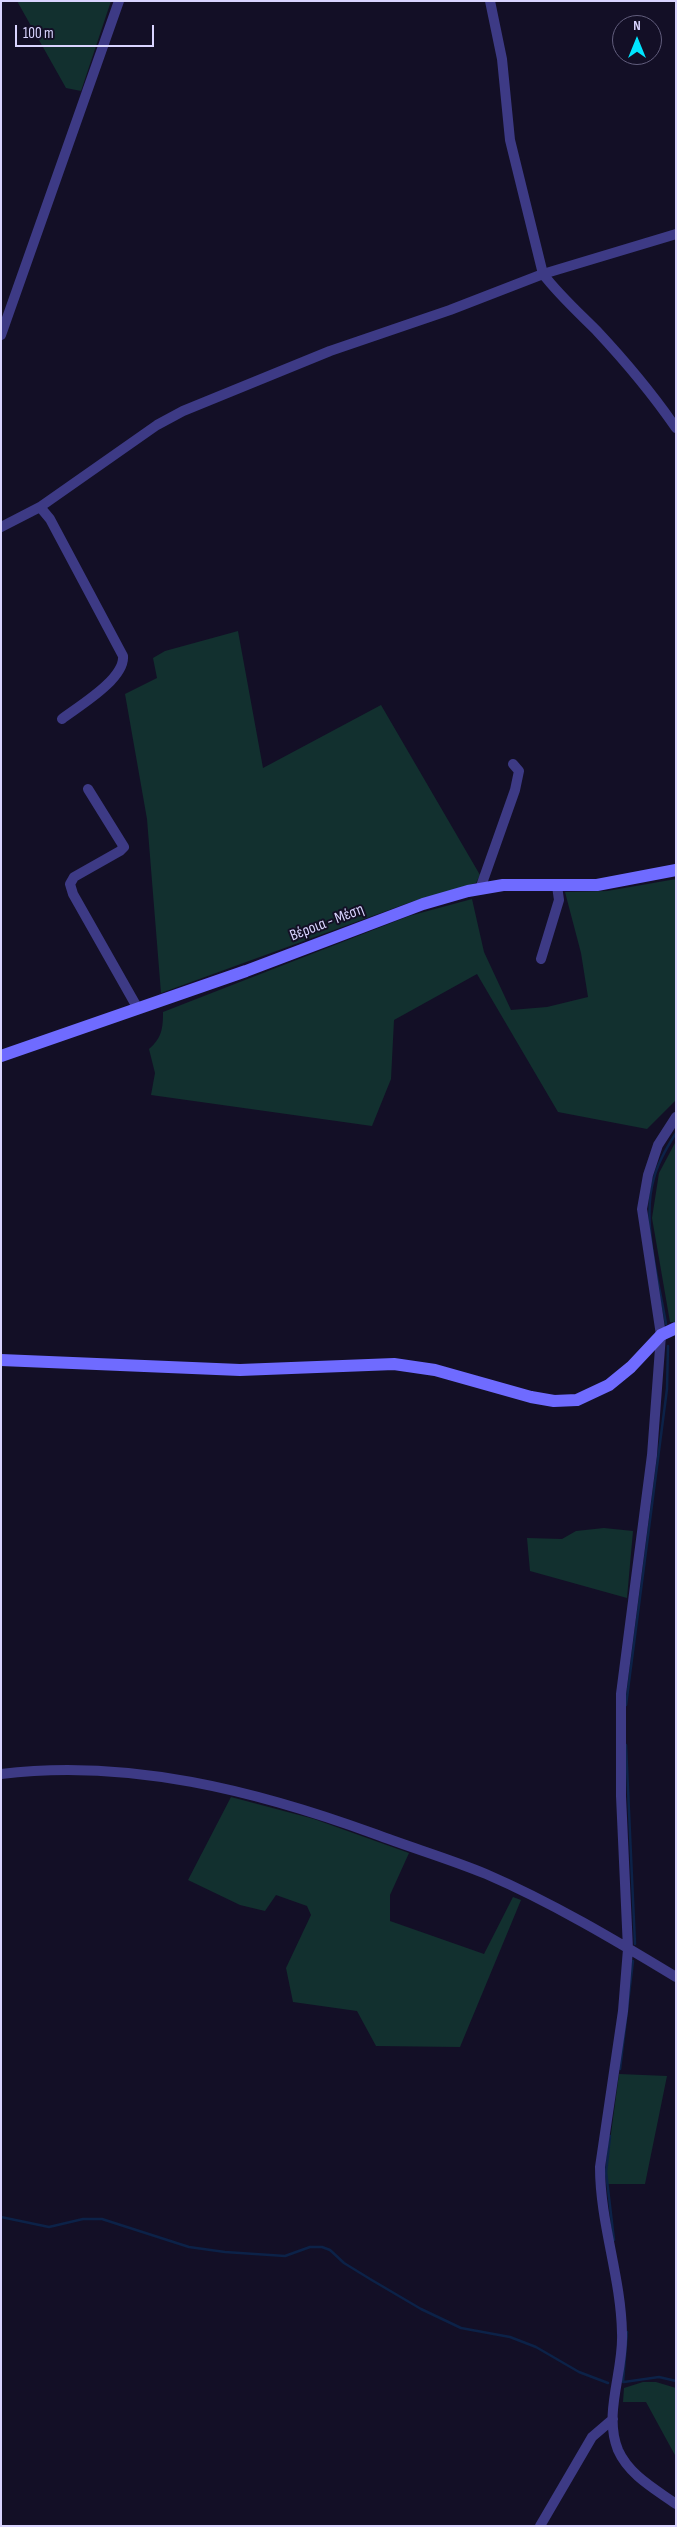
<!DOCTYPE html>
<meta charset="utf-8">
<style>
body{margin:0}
#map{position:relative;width:677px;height:2527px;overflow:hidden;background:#130f26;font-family:"Sofia Sans Condensed",sans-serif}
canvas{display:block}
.frame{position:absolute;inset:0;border:2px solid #d9d4ff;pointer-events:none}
.north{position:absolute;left:612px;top:15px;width:50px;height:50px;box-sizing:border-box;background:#130f26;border:1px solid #625e7d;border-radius:50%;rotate:0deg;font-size:14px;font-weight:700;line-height:20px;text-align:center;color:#d9d4ff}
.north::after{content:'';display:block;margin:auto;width:18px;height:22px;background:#00e5ff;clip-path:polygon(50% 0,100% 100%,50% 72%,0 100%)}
.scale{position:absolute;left:15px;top:25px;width:139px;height:22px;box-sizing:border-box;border:2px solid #d9d4ff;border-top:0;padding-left:6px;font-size:15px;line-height:18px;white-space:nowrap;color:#d9d4ff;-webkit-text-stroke:4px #130f26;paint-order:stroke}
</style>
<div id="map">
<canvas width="677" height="2527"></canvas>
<div class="frame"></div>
<div class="north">N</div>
<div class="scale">100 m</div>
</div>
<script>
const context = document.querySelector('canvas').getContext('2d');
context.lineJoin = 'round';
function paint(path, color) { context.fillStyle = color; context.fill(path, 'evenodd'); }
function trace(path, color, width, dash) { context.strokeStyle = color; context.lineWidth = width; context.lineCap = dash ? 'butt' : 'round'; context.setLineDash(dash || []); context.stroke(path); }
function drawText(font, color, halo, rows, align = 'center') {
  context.font = font + ' "Sofia Sans Condensed",sans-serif'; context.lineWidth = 4; context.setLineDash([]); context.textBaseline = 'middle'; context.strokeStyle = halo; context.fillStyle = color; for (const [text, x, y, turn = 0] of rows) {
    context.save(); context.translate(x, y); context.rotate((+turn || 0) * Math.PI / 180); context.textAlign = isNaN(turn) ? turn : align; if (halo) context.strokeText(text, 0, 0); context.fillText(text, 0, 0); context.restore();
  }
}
paint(new Path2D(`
 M17,1H111L81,91L66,88Z
 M238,631L263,768L381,705L480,875L476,883L411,902L161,993L147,819L125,694L157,678L153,658L165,651Z
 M676,879V1100L647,1129L558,1112L477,974L394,1020L391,1079L372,1126L151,1095L155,1073L149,1049C162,1038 163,1028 163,1012L409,916L472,899L484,952L511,1010L547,1007L588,997L581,953L565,892L607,891Z
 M676,1141V1322H670L652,1218L659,1173Z
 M604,1528L633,1531L627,1598L530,1571L527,1538L562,1539L576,1531Z
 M231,1797L314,1819L409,1853L390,1895V1921L484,1954L513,1897L521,1900L460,2047L376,2046L357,2011L293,2002L286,1968L311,1915L307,1906L276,1895L265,1911L240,1905L188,1880Z
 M619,2074L667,2076L645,2184H606L607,2163Z
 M643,2382H656L676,2388V2457L646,2402H623L624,2388Z`), '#12302f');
trace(new Path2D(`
 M666,1324C659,1280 641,1222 654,1178C658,1162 667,1147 676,1133
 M626,1705L667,1389L668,1346
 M626,1745L635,1944
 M620,2069L633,1961
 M610,2136L606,2172L614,2240
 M1,2217L49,2227L83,2219H102L189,2247L225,2252L285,2256L310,2247H322L330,2250L344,2263L370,2279L421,2309L461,2328L510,2337L536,2347L579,2372L608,2383
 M623,2382L627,2332
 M624,2382L659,2377L676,2381`), '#0c2248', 2.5);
trace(new Path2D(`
 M490,1L502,59L510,140L543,274C559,295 578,312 596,330C625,361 652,393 676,428
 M1,335L119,1
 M40,507L50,519L123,656C125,679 79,706 62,719
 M1,527L40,507L157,425L183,411L330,351L450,310L543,274L676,234
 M88,789L124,847L120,851L74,877L70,884L73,894L137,1007
 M480,889L515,790L519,771L513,764
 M541,959L559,900L557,886
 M676,1117L658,1145L648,1175L642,1209L661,1335L652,1455L621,1694V1796L628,1949L623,2011L600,2167C600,2223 621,2277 622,2333C624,2371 603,2413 618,2450C629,2475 655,2489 676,2504
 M1,1774C128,1758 257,1791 375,1834C412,1848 450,1859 486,1874C551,1902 615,1940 676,1977
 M540,2526L592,2437L613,2419`), '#3d3a85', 10);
trace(new Path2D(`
 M1,1056L246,971L423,904L468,891L503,885H597L676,870
 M1,1360L240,1370L394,1364L435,1370L531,1397L554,1401L577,1400L609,1385L631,1367L661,1335L676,1328`), '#6f6bff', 12);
drawText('16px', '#d9d4ff', '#130f26', [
 ["Βέροια - Μέση",327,923,-21]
]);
</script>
